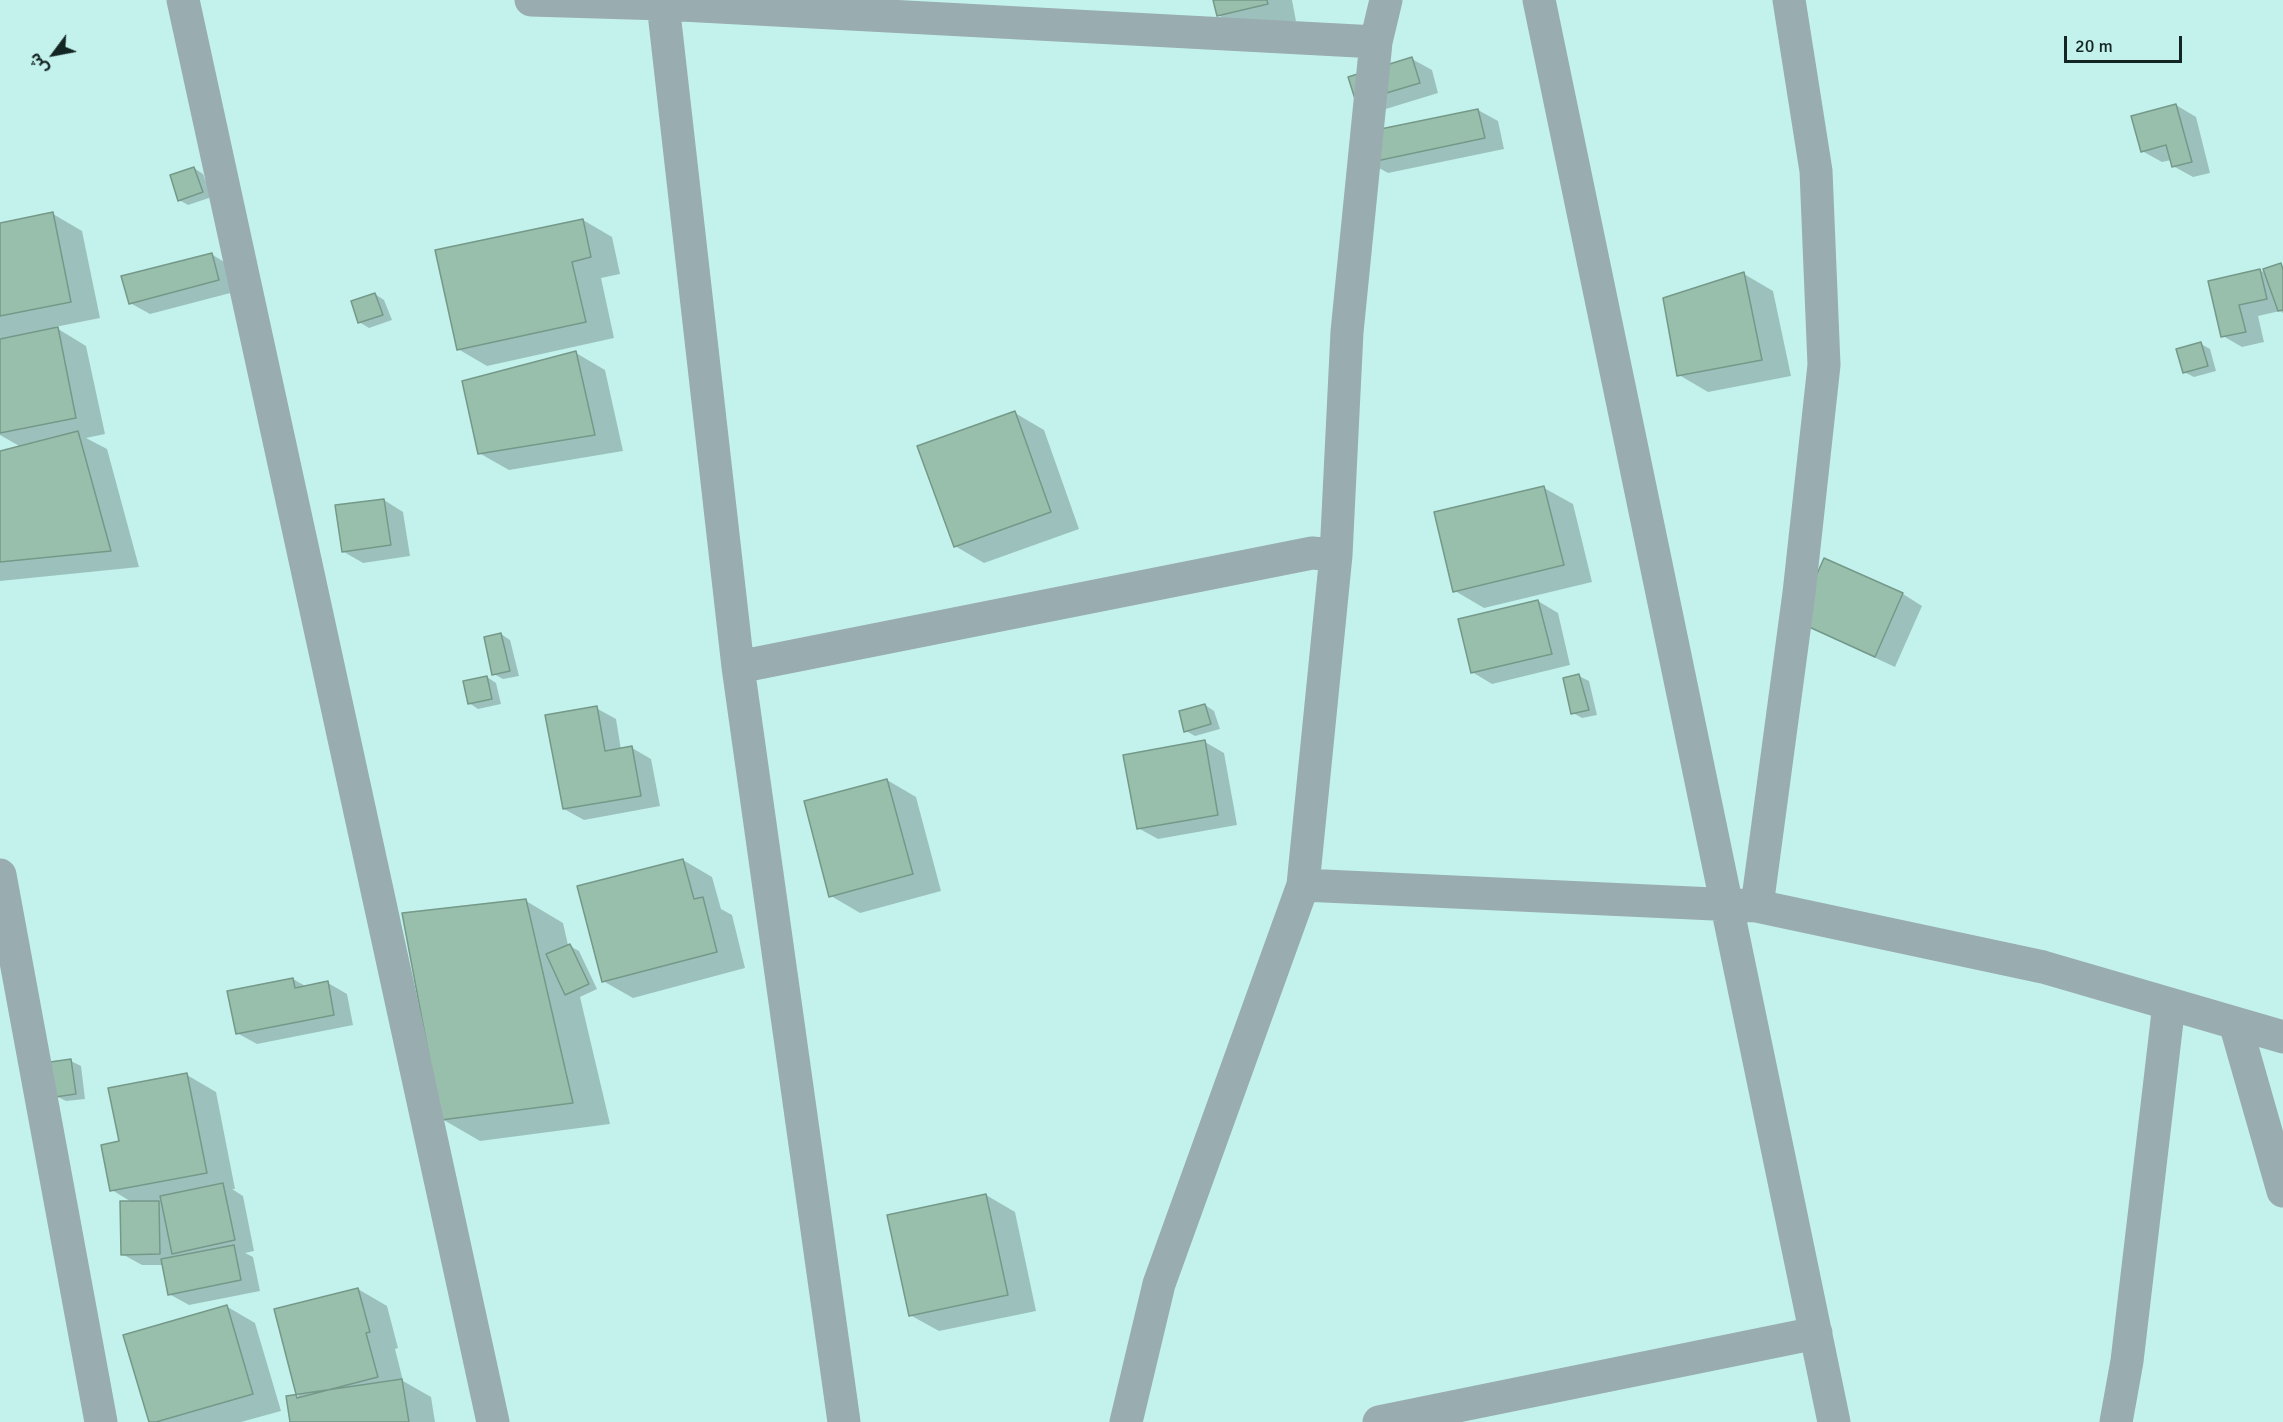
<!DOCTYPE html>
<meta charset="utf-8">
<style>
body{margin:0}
#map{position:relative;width:2283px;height:1422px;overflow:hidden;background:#c3f2ed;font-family:Signika,"Noto Sans Arabic",sans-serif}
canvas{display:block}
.north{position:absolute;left:24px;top:24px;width:60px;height:60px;-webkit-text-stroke:4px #c3f2ed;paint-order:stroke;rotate:238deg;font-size:16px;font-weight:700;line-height:24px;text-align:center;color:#142624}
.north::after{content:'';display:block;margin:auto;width:21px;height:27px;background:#142624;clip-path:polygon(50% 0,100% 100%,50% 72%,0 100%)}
.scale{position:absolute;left:2064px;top:36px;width:118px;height:27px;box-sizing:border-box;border:3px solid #142624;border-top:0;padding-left:8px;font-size:18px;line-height:21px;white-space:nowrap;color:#142624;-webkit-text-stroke:4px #c3f2ed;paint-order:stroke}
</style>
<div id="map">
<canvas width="2283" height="1422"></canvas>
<div class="north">ش</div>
<div class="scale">20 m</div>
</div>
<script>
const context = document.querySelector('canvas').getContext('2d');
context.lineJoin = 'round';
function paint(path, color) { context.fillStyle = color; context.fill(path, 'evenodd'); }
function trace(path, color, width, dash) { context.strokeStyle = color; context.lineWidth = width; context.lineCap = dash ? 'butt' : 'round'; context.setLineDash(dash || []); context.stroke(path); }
paint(new Path2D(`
 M1215,0H1292L1296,21L1247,32L1218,15Z
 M1412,59L1432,70L1438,93L1376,112L1350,78Z
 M2176,105L2196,117L2210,173L2193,177L2173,166L2171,160L2162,162L2142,151Z
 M1478,110L1498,121L1504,149L1388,173L1368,162Z
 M194,168L203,174L212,197L188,205L179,200Z
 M53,214L82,231L100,318L55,327L86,346L105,434L86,438L107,449L139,567L0,581V452L21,447L0,435V341L3,340L0,338V224Z
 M583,220L612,237L620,274L601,278L614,338L487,366L458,349Z
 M211,254L231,266L238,291L150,314L130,303Z
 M2280,265L2283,267V313L2280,311L2258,316L2264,342L2242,347L2223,336L2210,282L2260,270L2266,274Z
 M1744,274L1773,291L1791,376L1708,392L1679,375Z
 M375,294L384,300L392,320L369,328L359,322Z
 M2201,344L2210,349L2216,371L2194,377L2184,372Z
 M576,353L605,370L623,451L509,470L479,453Z
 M1015,413L1044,430L1079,529L984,563L955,546Z
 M1544,488L1573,504L1592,582L1484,608L1455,591Z
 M384,500L403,512L410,556L363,563L344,552Z
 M1825,560L1903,594L1922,606L1895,667L1817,631L1798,620Z
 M1538,601L1558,613L1570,665L1492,684L1472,672Z
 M501,634L510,640L519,676L503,679L494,674Z
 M1579,676L1589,681L1597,715L1582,718L1573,713Z
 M487,677L496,683L501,704L478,709L469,703Z
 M1205,705L1214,711L1220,729L1195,736L1186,731Z
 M596,708L616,719L621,750L632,748L651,759L660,806L584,820L564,809Z
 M1205,742L1224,753L1237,825L1158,839L1138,828Z
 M887,780L916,797L941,891L860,913L831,896Z
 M683,860L712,877L721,909L732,915L745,968L633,998L603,981Z
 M526,901L563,923L568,945L579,951L597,989L580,997L610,1124L480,1141L442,1119Z
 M293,979L307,987L328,983L347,994L353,1025L257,1044L237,1033Z
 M71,1061L81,1066L85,1099L66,1101L56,1096Z
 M187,1075L216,1092L235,1189H232L243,1196L254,1251L245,1253L253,1257L260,1291L189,1305L169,1294L164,1265H142L122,1254L133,1203L112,1190L121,1142Z
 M986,1195L1015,1212L1036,1311L939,1331L910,1315Z
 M358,1289L387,1306L398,1348L395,1349L403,1381L431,1397L435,1422H292L298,1396Z
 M226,1306L255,1323L281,1411L241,1422H151Z`), '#0003');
const building = new Path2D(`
 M1213,0H1267L1268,4L1217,16Z
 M1412,57L1420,83L1356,102L1348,77Z
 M2176,104L2192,162L2172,167L2166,145L2141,152L2131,116Z
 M1478,109L1485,138L1367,163L1361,133Z
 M194,167L203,192L178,201L170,175Z
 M53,212L71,302L0,316V223Z
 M583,219L591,257L572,262L586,322L457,350L435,250Z
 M212,253L219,280L129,304L121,276Z
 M2281,263L2283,270V310L2278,311L2263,269Z
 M2260,269L2267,299L2239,305L2246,332L2221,337L2208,281Z
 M1744,272L1762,360L1677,376L1663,298Z
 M375,293L383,315L358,323L351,301Z
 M58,327L76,418L0,433V339Z
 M2201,342L2208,366L2183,373L2176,349Z
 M576,351L595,435L478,454L462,381Z
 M1015,411L1051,512L954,547L917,446Z
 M78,431L111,551L0,562V451Z
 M1544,486L1564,565L1453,592L1434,512Z
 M384,499L391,545L342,552L335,505Z
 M1824,558L1903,593L1875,657L1796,621Z
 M1538,600L1552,654L1471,673L1458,619Z
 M501,633L510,671L492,675L484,637Z
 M1579,674L1589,710L1571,714L1563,678Z
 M487,676L492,699L468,704L463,681Z
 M1205,704L1211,724L1184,732L1179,711Z
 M597,706L605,751L632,746L641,796L563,809L545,715Z
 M1205,740L1218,815L1137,829L1123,755Z
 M887,779L913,874L829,897L804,801Z
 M683,859L694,899L703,897L717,952L602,982L577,886Z
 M526,899L573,1103L441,1120L402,913Z
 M570,944L589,984L565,995L546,954Z
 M293,978L295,988L328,981L334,1015L236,1034L227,991Z
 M71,1059L76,1094L55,1097L50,1062Z
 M187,1073L207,1173L110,1191L101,1145L119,1141L108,1088Z
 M223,1183L235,1240L172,1254L160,1196Z
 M986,1194L1008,1295L909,1316L887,1215Z
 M120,1201H159L160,1254L121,1255Z
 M234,1245L241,1280L168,1295L161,1259Z
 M358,1288L370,1332L366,1333L378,1377L297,1398L274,1309Z
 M227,1305L253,1394L156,1422H149L123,1335Z
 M402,1379L409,1422H290L286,1396Z`);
paint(building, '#98beac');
trace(building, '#759989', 1.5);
trace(new Path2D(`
 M183,0L493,1422
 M531,0L663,4L1376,42
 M1539,0L1834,1422
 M663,4L738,667L844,1422
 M738,667L1312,553L1336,555
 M0,875L101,1422
 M1303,885L1757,906L2043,967L2283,1037
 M1757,906L1799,593L1824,365L1816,171L1789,0
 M2235,1023L2283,1191
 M1126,1422L1159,1284L1303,885L1336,555L1347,332L1376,42L1386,0
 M1379,1422L1816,1333
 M2116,1422L2127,1361L2169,1004`), '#99acb0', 33);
</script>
